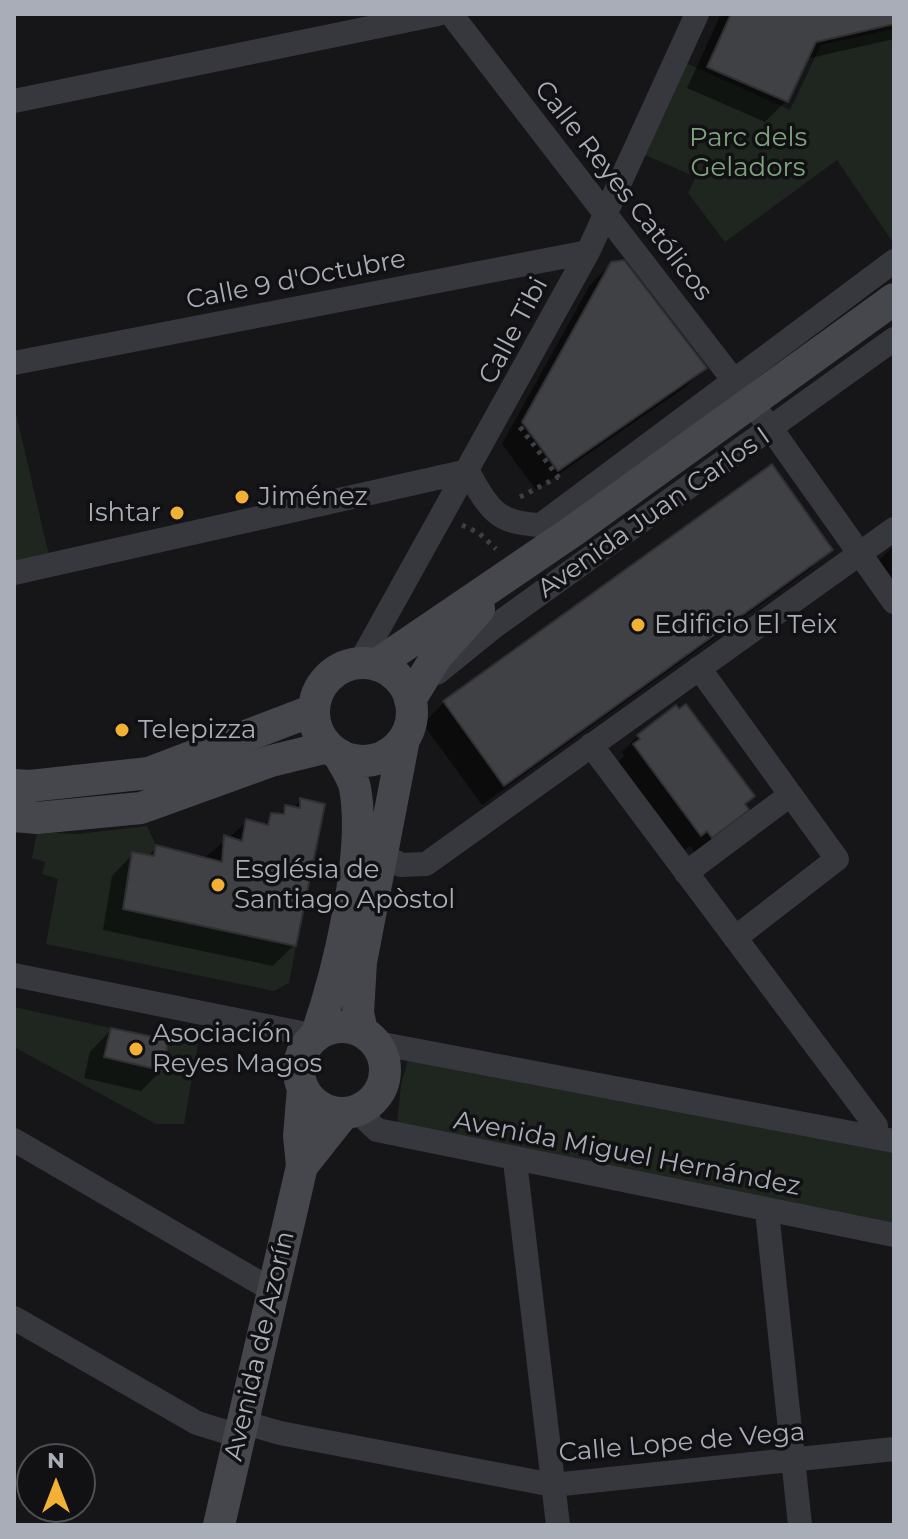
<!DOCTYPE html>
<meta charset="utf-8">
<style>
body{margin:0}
#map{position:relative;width:908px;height:1539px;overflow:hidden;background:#161618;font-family:Montserrat,sans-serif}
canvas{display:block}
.frame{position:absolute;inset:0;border:16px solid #a8adb8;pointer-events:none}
.north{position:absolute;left:16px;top:1443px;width:80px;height:80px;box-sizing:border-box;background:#111113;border:2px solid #4d4f55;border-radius:50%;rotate:0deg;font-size:22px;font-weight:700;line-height:32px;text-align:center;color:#a8adb8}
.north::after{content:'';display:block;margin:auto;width:28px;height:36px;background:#f2b134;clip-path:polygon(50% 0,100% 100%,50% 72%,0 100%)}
</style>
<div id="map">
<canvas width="908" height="1539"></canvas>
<div class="frame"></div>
<div class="north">N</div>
</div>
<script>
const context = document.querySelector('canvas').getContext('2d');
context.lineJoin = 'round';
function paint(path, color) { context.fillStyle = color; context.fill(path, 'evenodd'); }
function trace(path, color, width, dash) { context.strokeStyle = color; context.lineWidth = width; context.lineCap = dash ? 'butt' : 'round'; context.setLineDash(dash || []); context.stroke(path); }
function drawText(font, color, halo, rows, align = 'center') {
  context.font = font + ' Montserrat,sans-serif'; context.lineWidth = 7; context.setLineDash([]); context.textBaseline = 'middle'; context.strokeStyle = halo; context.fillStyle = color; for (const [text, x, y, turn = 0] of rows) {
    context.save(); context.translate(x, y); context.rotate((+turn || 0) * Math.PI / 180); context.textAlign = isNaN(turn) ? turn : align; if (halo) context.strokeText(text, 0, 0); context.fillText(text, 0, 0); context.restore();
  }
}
paint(new Path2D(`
 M894,29V244L837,160L725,242L688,193L696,177L636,151L677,59L790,110L821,45Z
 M14,405L51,564L14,573Z
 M147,826L156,845L154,856L132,853L123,909L296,946L289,983L274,991L46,944L58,879L42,874L45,862L32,858L37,832L77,834Z
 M14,1007L111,1028L105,1057L163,1071L168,1040L198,1044L184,1124H156L14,1047Z
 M409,1056L894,1152V1224L397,1124L401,1085Z`), '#1e261f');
paint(new Path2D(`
 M721,14H894V39L806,59L786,101L765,122L687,88Z
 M612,263L705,367L684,388L536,490L502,444L590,285Z
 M772,466L830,549L809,570L482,805L423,724L444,702Z
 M894,546V616L864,574Z
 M638,736L743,805L747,810L695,853L690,846L684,851L618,762L624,756L622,752Z
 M301,800L294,945L273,966L103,930L112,876L133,854L147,857L157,847L203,859L247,822L262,826L272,815L277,816L286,807L293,809Z
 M111,1030L162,1070L141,1091L84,1078L90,1052Z`), '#0007');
const building = new Path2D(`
 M731,14H894V24L816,42L788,102L707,67Z
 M624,260L707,368L558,471L522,422L611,262Z
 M772,464L833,550L504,786L443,701Z
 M686,704L755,796L745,804L749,810L712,838L707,831L701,836L633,744L640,739L637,735L676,705L679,709Z
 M300,798L325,804L296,946L123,909L132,852L154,856L156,845L222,862L224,835L242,841L246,819L268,825L271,813L284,814L285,805L300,808Z
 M111,1028L168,1040L164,1071L104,1057Z`);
paint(building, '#404145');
trace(building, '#303034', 2);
trace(new Path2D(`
 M520,427L562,482
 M520,497L558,477
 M462,525L479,533L496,549`), '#3d3f44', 5, [4, 6]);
trace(new Path2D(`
 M451,14L772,430L894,602
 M14,101L438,14
 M14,363L588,252
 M542,524L894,261
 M14,573L468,471C500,535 511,517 573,531
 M359,664L588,252L697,14
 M699,668L837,859L735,938
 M437,673L495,626L894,339
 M591,745L876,1126
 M380,854L401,865L426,864L894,529
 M686,873L790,795
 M14,975L316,1036
 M377,1043L894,1141
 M357,1111L377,1130L894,1235
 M14,1140L272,1290
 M515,1161L558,1525
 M767,1211L800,1525
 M14,1318L197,1423L239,1436
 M242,1422L280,1433L553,1485L894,1449`), '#37383d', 24);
trace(new Path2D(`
 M314 712a49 49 0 1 1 98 0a49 49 0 1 1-98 0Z
 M376,665L573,531L894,299
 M410,700L436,657L479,609
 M14,785L30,786L149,773L314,710
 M14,816L37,818L141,808L271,761L328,747
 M299 1070a43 43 0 1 1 86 0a43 43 0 1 1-86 0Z
 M362,1031L358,1013L361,962L404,739
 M316,1036C338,973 367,854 355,788C353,777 344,765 339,755
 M302,1166L344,1113
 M219,1525L302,1166L299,1136L303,1088`), '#45474d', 32);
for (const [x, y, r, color] of [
 [242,497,8,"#f2b134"],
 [177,513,8,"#f2b134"],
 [638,625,8,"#f2b134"],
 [122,730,8,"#f2b134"],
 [218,885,8,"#f2b134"],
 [136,1049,8,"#f2b134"]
]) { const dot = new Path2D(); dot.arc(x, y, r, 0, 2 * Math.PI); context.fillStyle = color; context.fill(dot); trace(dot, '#111113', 3); }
drawText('26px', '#7fa381', '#111113', [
 ["Parc dels",748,138],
 ["Geladors",748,168]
]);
drawText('26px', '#a8adb8', '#111113', [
 ["Calle Reyes Católicos",623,191,52],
 ["Calle 9 d'Octubre",296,280,-11],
 ["Calle Tibi",514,331,-62],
 ["Avenida Juan Carlos I",654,513,-35],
 ["Avenida Miguel Hernández",627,1154,11],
 ["Avenida de Azorín",260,1346,-77],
 ["Calle Lope de Vega",682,1443,-5]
]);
drawText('26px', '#a8adb8', '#111113', [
 ["Jiménez",258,497],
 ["Ishtar",161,513,"right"],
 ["Edificio El Teix",654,625],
 ["Telepizza",138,730],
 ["Església de",234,870],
 ["Santiago Apòstol",234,900],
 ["Asociación",152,1034],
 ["Reyes Magos",152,1064]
], 'left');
</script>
